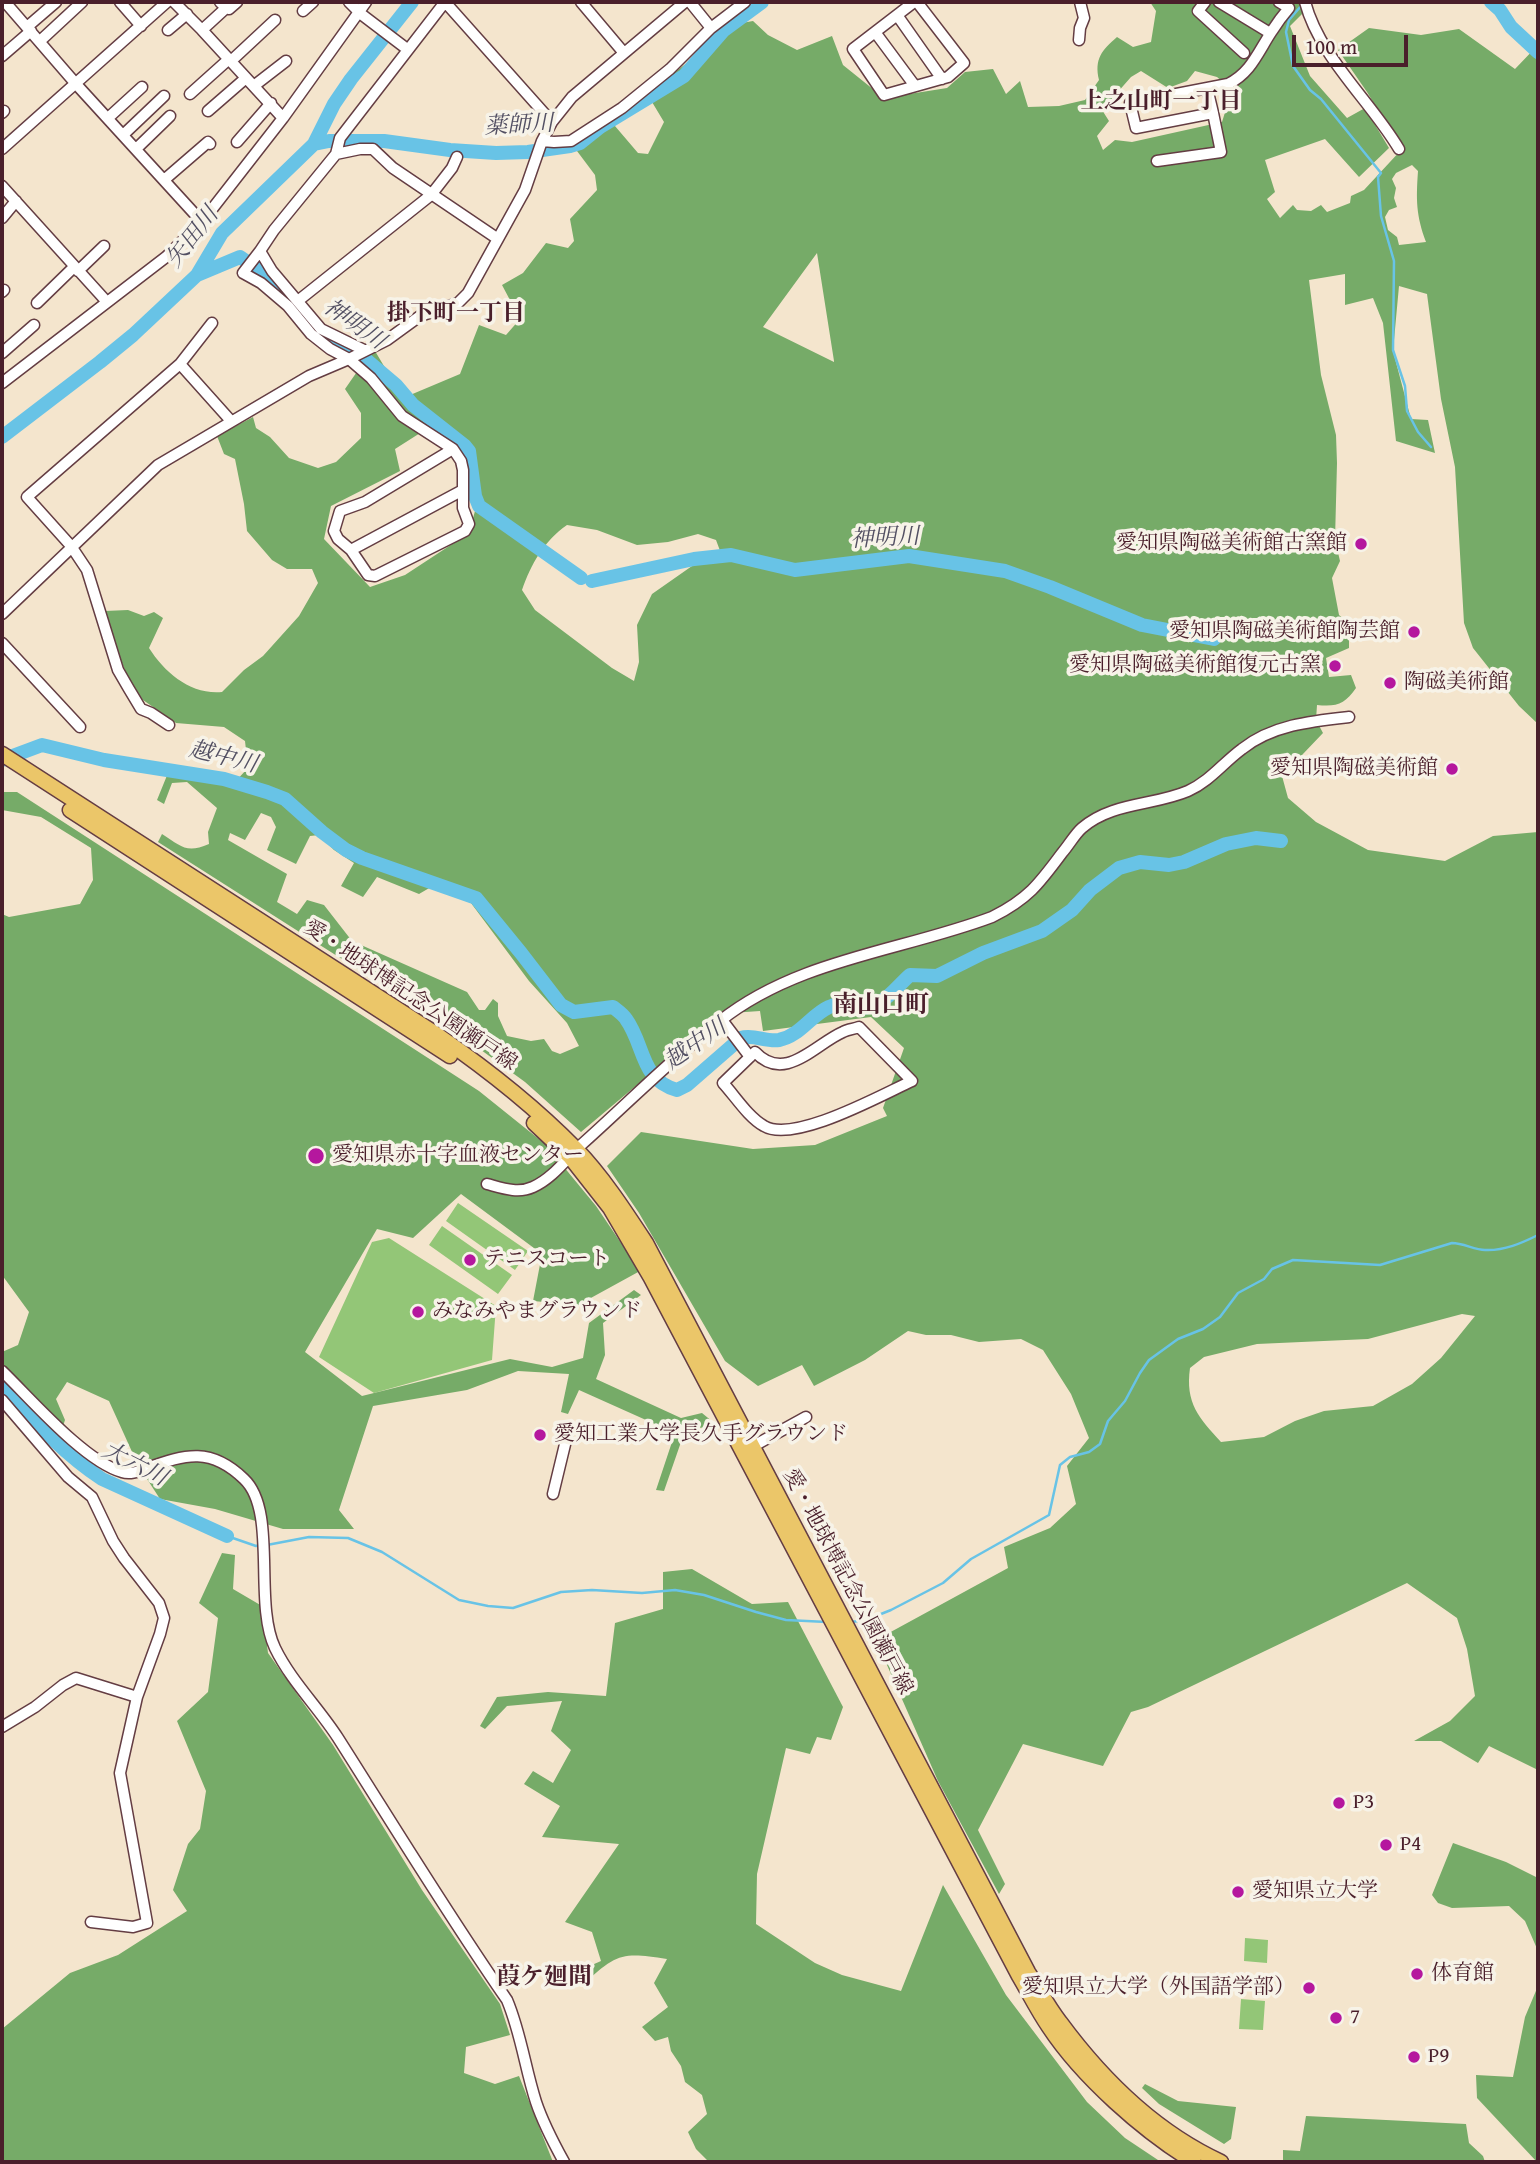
<!DOCTYPE html>
<meta charset="utf-8">
<style>
body{margin:0}
#map{position:relative;width:1540px;height:2164px;overflow:hidden;background:#f4e5cd;font-family:"Gentium Book Plus",serif}
canvas{display:block}
.frame{position:absolute;inset:0;border:4px solid #4a1f2b;pointer-events:none}
.scale{position:absolute;left:1292px;top:35px;width:116px;height:32px;box-sizing:border-box;border:4px solid #4a1f2b;border-top:0;padding-left:9px;font-size:21px;line-height:24px;white-space:nowrap;color:#4a1f2b;-webkit-text-stroke:5px #f7f3e8;paint-order:stroke}
</style>
<div id="map">
<canvas width="1540" height="2164"></canvas>
<div class="frame"></div>
<div class="scale">100 m</div>
</div>
<script>
const context = document.querySelector('canvas').getContext('2d');
context.lineJoin = 'round';
function paint(path, color) { context.fillStyle = color; context.fill(path, 'evenodd'); }
function trace(path, color, width, dash) { context.strokeStyle = color; context.lineWidth = width; context.lineCap = dash ? 'butt' : 'round'; context.setLineDash(dash || []); context.stroke(path); }
function drawText(font, color, halo, rows, align = 'center') {
  context.font = font + ' "Gentium Book Plus","Noto Serif JP",serif'; context.lineWidth = 7; context.setLineDash([]); context.textBaseline = 'middle'; context.strokeStyle = halo; context.fillStyle = color; for (const [text, x, y, turn = 0] of rows) {
    context.save(); context.translate(x, y); context.rotate((+turn || 0) * Math.PI / 180); context.textAlign = isNaN(turn) ? turn : align; if (halo) context.strokeText(text, 0, 0); context.fillText(text, 0, 0); context.restore();
  }
}
paint(new Path2D(`
 M458,1203L528,1251L515,1270L446,1221Z
 M442,1226L512,1275L498,1294L429,1245Z
 M389,1238L496,1306L492,1360L374,1393L319,1357L372,1242Z
 M1245,1938L1268,1940L1267,1963L1244,1961Z
 M1241,1999L1265,2001L1263,2030L1239,2029Z`), '#93c677');
paint(new Path2D(`
 M1150,2H1301L1303,13L1290,26L1310,76L1347,118L1365,108L1389,148L1359,177L1325,139L1265,160L1275,192L1267,199L1280,218L1293,205L1297,210L1311,211L1321,205L1327,212L1350,203L1351,196L1364,190L1402,149L1367,92L1338,50L1369,28L1421,35L1459,29L1515,69L1538,45V724L1519,706L1473,648L1464,623L1455,467L1441,399L1427,294L1399,286L1393,351L1411,419L1428,420L1435,453L1396,441L1383,323L1373,298L1345,305V274L1309,280L1321,375L1336,435L1337,463L1335,540L1340,561L1332,578L1339,615L1349,624V648L1326,658L1329,677L1351,675L1356,688C1345,704 1337,707 1317,705L1316,720L1323,733L1282,776L1288,798L1316,822L1368,850L1445,861L1493,836L1538,832V1770L1489,1746L1478,1763L1441,1741H1414L1450,1721L1475,1696L1467,1649L1457,1618L1407,1583L1148,1707L1131,1712L1103,1766L1023,1744L978,1830L1005,1884L999,1894L938,1781L876,1640L1008,1568L1004,1547L1050,1528L1076,1504L1067,1466L1089,1438L1071,1394L1043,1350L1021,1339L979,1342L951,1335H926L908,1331L865,1360L814,1386L802,1365L758,1386L725,1361L639,1213L607,1166L641,1132L753,1149L815,1145L887,1116L883,1108L904,1048L871,1017L763,1031L760,1011L731,1013L700,1032L581,1132L525,1082L455,1031L158,842L162,834C181,846 186,854 209,844L208,832L217,808L187,782L172,783L164,804L157,800L168,773L232,785L248,768L245,741L224,727L176,723L143,700L130,683L117,650L105,611L128,610L144,616L154,612L163,618L149,648C165,673 191,695 222,692L244,670L263,656L299,616L318,583L312,569H287L272,560L247,531L244,504L235,459L224,454L217,436L253,417L256,428L270,437L289,458L318,468L336,462L361,438V413L345,389L370,353L375,351L403,398L460,374L479,325L506,335L520,319L502,285L523,273L546,243L568,248L574,241L570,219L597,190L595,175L574,147L609,119L638,153L648,154L664,122L652,102L659,85L736,24L753,21L768,35L797,50L832,36L843,65L884,98L947,88L965,72L993,69L1006,94L1020,81L1028,107L1059,106L1085,100L1099,80C1094,59 1102,50 1117,37L1133,47L1151,42L1156,11ZM1141,71L1168,88L1187,81L1195,71L1217,77L1232,90L1222,122L1132,142L1115,140L1103,150L1097,136L1109,121L1102,110L1131,77ZM1412,165L1418,171C1416,200 1416,215 1426,242L1399,245L1397,237L1388,230L1385,217L1389,210L1397,207L1394,198L1396,188L1392,179L1396,173ZM817,253L834,361V362L763,327ZM428,428L463,458L475,511L469,533L405,575L370,587L324,539L331,506L400,471L395,449ZM567,525L597,530L637,545L668,542L698,534L716,540L722,556L692,566L652,594L637,625L639,662L634,681L612,668L535,610L522,590C531,564 544,541 567,525ZM261,813L271,817L276,827L267,850L296,864L310,836L319,835L334,850L354,863L341,886L363,897L377,877L419,894L431,887L471,903L529,981L567,1023L579,1046L560,1054L552,1051L544,1039L531,1041L507,1036L498,1016V1003L493,999L485,1010H479L467,992L352,941L324,905L307,900L297,914L277,902L287,874L228,840L230,833L245,840ZM1462,1314L1475,1316L1441,1358L1412,1384L1373,1406L1324,1411L1295,1421L1264,1437L1221,1442C1199,1418 1185,1403 1190,1368L1204,1357L1257,1344L1368,1339Z
 M2,792H17L479,1091L545,1144L596,1206L640,1271L578,1305L533,1301L542,1254L461,1194L413,1238L377,1229L305,1352L362,1396L510,1359L552,1367L583,1358L589,1323L634,1290L641,1295L603,1323L605,1355L596,1379L681,1418L702,1413L719,1427L691,1428L681,1442L664,1491L656,1490L675,1433L579,1390L568,1414L561,1412L569,1374L518,1371L467,1390L373,1406L339,1510L354,1529H283L215,1509L160,1499L138,1465L109,1401L67,1382L56,1399L65,1420L63,1426L2,1363V1352L18,1345L29,1312L2,1275V914L9,917L80,904L93,880L91,848L41,817L2,810Z
 M222,1553L235,1555L233,1589L262,1606L268,1653L333,1745L422,1890L500,2004L510,2035L466,2047L464,2073L495,2084L519,2076L553,2162H2V2029L70,1973L118,1955L187,1911L173,1890L188,1844L200,1829L206,1791L177,1721L208,1692L218,1618L199,1603Z
 M692,1569L752,1604L788,1602L843,1707L831,1740L817,1737L810,1754L786,1748L757,1874L756,1924L815,1963L842,1975L901,1991L943,1885L1006,1995L1087,2102L1125,2138L1161,2162H709L696,2149L688,2132L707,2114L702,2095L685,2082L681,2066L671,2051L668,2037L655,2041L642,2027L668,2007L654,1983L667,1959C623,1952 616,1953 583,1985L576,1972L601,1961L592,1932L565,1922L619,1844L542,1837L560,1806L524,1784L533,1771L553,1783L571,1750L551,1731L562,1701L507,1706L485,1729L480,1726L497,1697L548,1692L606,1696L615,1623L663,1609V1572Z
 M1453,1843L1506,1862L1538,1878V1951L1525,1921L1509,1906L1452,1908L1438,1903L1432,1895Z
 M1538,1986V2162H1537L1477,2098L1476,2075L1513,2077L1525,2017Z
 M1145,2084L1178,2101L1236,2107L1231,2139L1224,2144L1159,2104L1142,2088Z
 M1306,2116L1466,2124L1469,2143L1483,2156L1485,2162H1283V2150L1300,2151Z`), '#76ab68');
trace(new Path2D(`
 M1301,6L1289,20L1286,32L1293,66L1310,90L1321,99L1381,173L1378,177L1381,216L1394,261L1393,350L1405,386L1407,411L1418,432L1431,447
 M581,578L592,581
 M227,1536L256,1546L260,1545
 M267,1545L309,1537L348,1538L382,1552L459,1600L488,1606L513,1608L561,1592L592,1590L642,1593L675,1590L704,1595L756,1612L786,1620L827,1622
 M851,1622L866,1620L891,1610L943,1583L971,1559L1049,1515L1060,1465L1070,1457L1089,1452L1100,1444L1108,1421L1125,1401L1140,1373L1149,1360L1178,1339L1203,1329L1220,1317L1238,1293L1264,1279L1272,1269L1293,1260L1380,1265L1452,1243C1464,1243 1474,1250 1485,1250C1504,1251 1522,1243 1538,1235`), '#68c3e6', 2.5);
trace(new Path2D(`
 M1491,2L1500,10L1511,27L1538,52
 M314,144L329,141H384L450,150L496,153L528,152L570,146L580,143L600,127L684,76L724,30L762,2
 M197,275L240,257L265,274L290,300
 M307,321L316,332L328,340L363,357L396,385L413,405L465,446L469,451L475,496L479,506L581,578
 M2,437L100,362L133,335L197,275L222,233L314,144L334,104L351,79L412,2
 M592,581L694,559L731,555L795,570L909,556L1005,571L1050,587L1142,625L1214,639
 M2,760L42,745L104,760L224,779L267,792L285,799L322,832L346,850L362,858L476,898L521,953L561,1005L574,1012L613,1007C618,1011 623,1014 626,1019C645,1045 640,1080 677,1090L687,1085L741,1038C753,1034 766,1042 779,1040C800,1036 811,1015 829,1007C839,1002 846,1006 856,1007C881,1011 893,990 910,975L937,976L983,953L1042,931L1072,910L1090,890L1119,868L1140,862L1169,865L1184,862L1226,844L1256,838L1281,841
 M2,1387C33,1420 64,1454 102,1479L227,1536`), '#68c3e6', 14);
const minor = new Path2D(`
 M5,2L76,84L202,222
 M120,2L141,26
 M174,2L202,30L283,118
 M220,2L226,8L229,9L237,2
 M349,2L361,14L407,49
 M445,2L552,122
 M581,2L624,53
 M690,2L711,28
 M914,2L853,49L884,95L948,77L964,63L917,2
 M1205,2L1198,11L1244,53
 M1219,2L1270,33
 M1305,2C1320,58 1370,100 1399,149
 M303,11L313,2
 M897,15L942,79
 M27,27L56,2
 M168,30L187,14
 M202,30L226,8
 M875,32L915,86
 M1079,40L1080,28L1084,18L1080,2
 M40,41L82,2
 M2,56L31,31
 M231,61L275,20
 M255,85L286,61
 M1207,88L1213,113
 M190,94L229,59
 M208,111L246,78
 M2,113L4,111
 M108,118L142,87
 M123,135L164,96
 M542,141L554,142L571,141L622,108L670,69L711,28L745,2
 M237,142L271,103
 M2,149L167,2
 M136,149L170,116
 M336,154L340,138L445,2
 M1157,161L1221,152L1213,113L1136,128L1130,103L1228,84C1251,73 1258,52 1272,31C1277,23 1283,15 1289,8L1279,2
 M164,180L208,142L210,144
 M2,186L107,302
 M2,218L16,201
 M260,251L243,273L261,283L288,306L311,334L330,349L349,359L371,378L402,416L453,449L461,461L463,470V508L469,524L465,531L375,576L368,575L351,550L338,539L334,531L340,511L365,502L453,449
 M78,271L104,246
 M2,292L4,290
 M299,300L431,195L452,168L457,157
 M37,303L74,267
 M364,350L321,329L272,271L260,251L274,230L336,154L360,149H373L393,168L498,239
 M2,353L34,325
 M180,364L231,421
 M2,383L166,257L202,222L283,118L366,2
 M351,550L463,490
 M2,614L158,465L309,376L349,359L387,340L420,316L458,303L468,293L525,190L542,141L552,122L572,97L685,2
 M2,643L80,727
 M169,725L151,713L141,709L129,689L118,670L87,570L71,546L27,497L180,364L212,323
 M722,1020L750,1057
 M859,1027L912,1081C883,1094 794,1144 764,1126C748,1117 735,1096 723,1083L755,1052C785,1084 815,1044 843,1032C848,1029 854,1029 859,1027Z
 M487,1184C502,1188 518,1194 533,1187C553,1178 566,1159 581,1145C627,1104 671,1059 720,1021C798,959 902,951 992,917C1028,899 1039,884 1062,853C1069,845 1075,834 1082,828C1112,802 1153,806 1188,791C1210,781 1223,763 1242,749C1272,725 1312,721 1349,717
 M2,1371C31,1399 84,1461 122,1472C131,1475 139,1471 147,1468C186,1454 211,1447 244,1479C278,1511 253,1602 275,1648C291,1681 318,1707 338,1738C394,1826 448,1915 507,2000C521,2033 525,2068 536,2102C543,2123 553,2142 564,2162
 M2,1400L68,1477L92,1497L113,1541L124,1558L159,1603L164,1618L160,1634L137,1697L120,1773L147,1923L133,1927L91,1922
 M748,1449L806,1417
 M553,1494L568,1432
 M2,1727L35,1707L63,1685L76,1678L137,1697`);
const major = new Path2D(`
 M2,754L439,1036C488,1070 534,1106 576,1149C603,1177 625,1211 646,1243L1028,1972C1039,1989 1048,2007 1060,2022C1102,2079 1156,2132 1221,2162
 M70,810L450,1056
 M534,1123L570,1157L610,1208L651,1278L1019,1976C1029,1993 1038,2011 1049,2027C1082,2077 1143,2131 1194,2162`);
trace(minor, '#643d43', 13);
trace(major, '#643d43', 17);
trace(minor, '#fff', 10);
trace(major, '#ebc669', 14);
for (const [x, y, r, color] of [
 [1361,544,7,"#b5179e"],
 [1414,632,7,"#b5179e"],
 [1335,666,7,"#b5179e"],
 [1390,683,7,"#b5179e"],
 [1452,769,7,"#b5179e"],
 [316,1156,9,"#b5179e"],
 [470,1260,7,"#b5179e"],
 [418,1312,7,"#b5179e"],
 [540,1435,7,"#b5179e"],
 [1339,1803,7,"#b5179e"],
 [1386,1845,7,"#b5179e"],
 [1238,1892,7,"#b5179e"],
 [1417,1974,7,"#b5179e"],
 [1309,1988,7,"#b5179e"],
 [1336,2018,7,"#b5179e"],
 [1414,2057,7,"#b5179e"]
]) { const dot = new Path2D(); dot.arc(x, y, r, 0, 2 * Math.PI); context.fillStyle = color; context.fill(dot); trace(dot, '#f7f3e8', 2.5); }
drawText('21px', '#4a1f2b', '#f7f3e8', [
 ["愛知県陶磁美術館古窯館",1347,544,"right"],
 ["愛知県陶磁美術館陶芸館",1400,632,"right"],
 ["愛知県陶磁美術館復元古窯",1321,666,"right"],
 ["陶磁美術館",1404,683],
 ["愛知県陶磁美術館",1438,769,"right"],
 ["愛知県赤十字血液センター",332,1156],
 ["テニスコート",484,1260],
 ["みなみやまグラウンド",432,1312],
 ["愛知工業大学長久手グラウンド",554,1435],
 ["P3",1353,1803],
 ["P4",1400,1845],
 ["愛知県立大学",1252,1892],
 ["体育館",1431,1974],
 ["愛知県立大学（外国語学部）",1295,1988,"right"],
 ["7",1350,2018],
 ["P9",1428,2057]
], 'left');
drawText('21px', '#4a1f2b', '#f7f3e8', [
 ["愛・地球博記念公園瀬戸線",410,996,34],
 ["愛・地球博記念公園瀬戸線",847,1582,62]
]);
drawText('bold 23px', '#4a1f2b', '#f7f3e8', [
 ["上之山町一丁目",1161,102],
 ["掛下町一丁目",456,314]
]);
drawText('italic 23px', '#535063', '#f7f3e8', [
 ["薬師川",519,126,-3],
 ["矢田川",193,238,-52],
 ["神明川",354,325,35],
 ["神明川",885,539,-3],
 ["越中川",223,758,14],
 ["越中川",696,1045,-35],
 ["大六川",134,1465,27]
]);
drawText('bold 24px', '#4a1f2b', '#f7f3e8', [
 ["南山口町",881,1006],
 ["葭ケ廻間",544,1978]
]);
</script>
